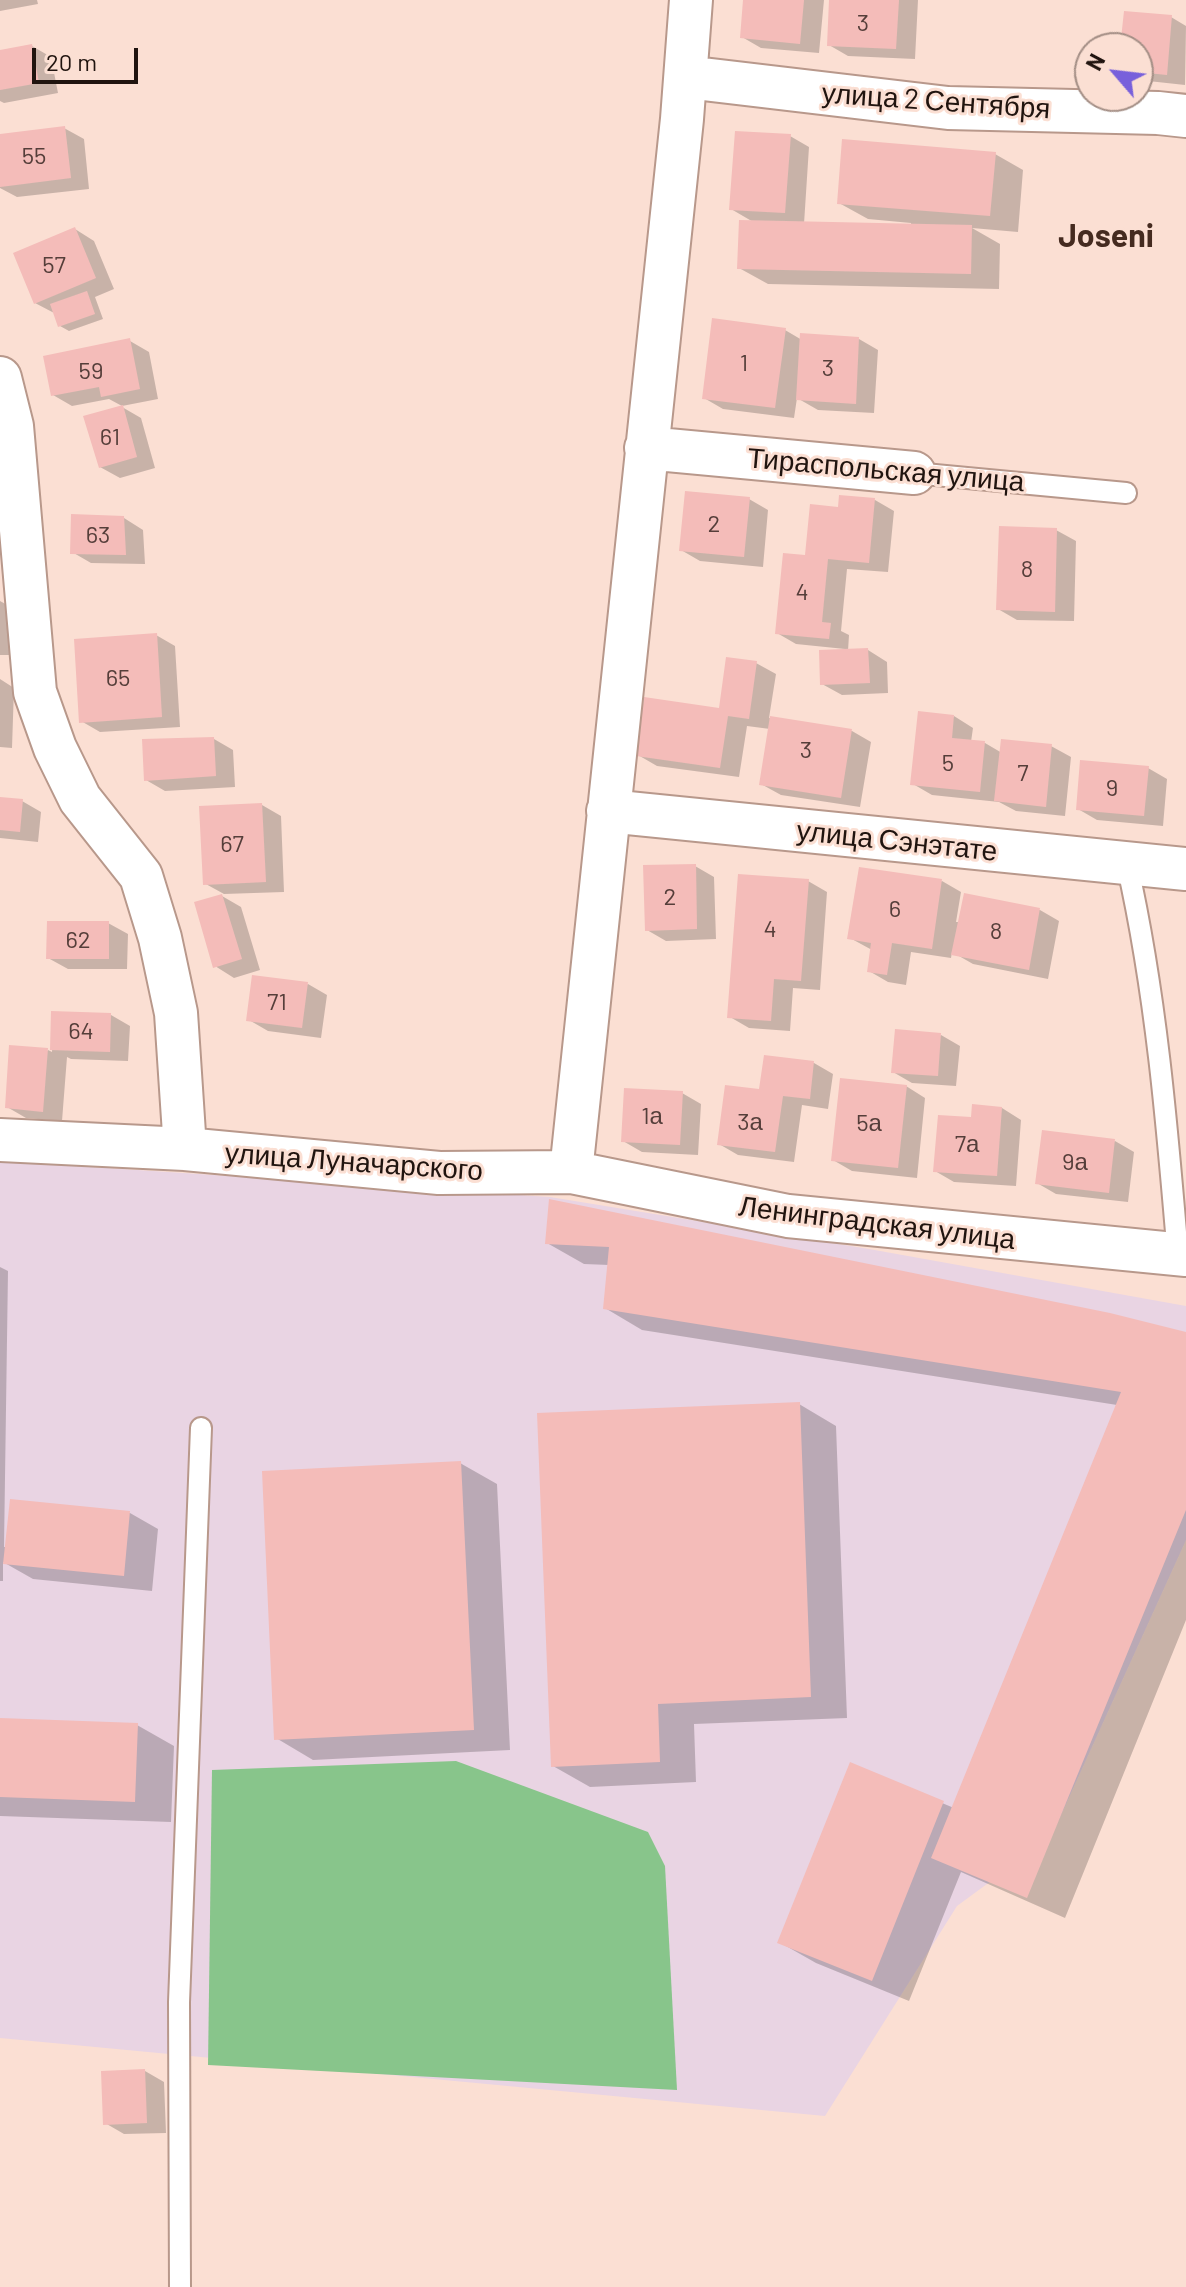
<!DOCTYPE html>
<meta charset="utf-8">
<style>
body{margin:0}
#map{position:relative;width:1186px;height:2287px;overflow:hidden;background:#fbdfd3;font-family:Barlow,sans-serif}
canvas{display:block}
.north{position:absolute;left:1074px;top:32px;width:80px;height:80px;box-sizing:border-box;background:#fbdfd3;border:2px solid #a38e85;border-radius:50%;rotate:298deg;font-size:22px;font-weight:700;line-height:32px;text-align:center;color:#20140f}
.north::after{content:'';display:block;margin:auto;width:28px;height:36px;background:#7860db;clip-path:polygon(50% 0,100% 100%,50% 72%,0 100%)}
.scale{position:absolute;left:32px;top:48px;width:106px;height:36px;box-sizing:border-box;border:4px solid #20140f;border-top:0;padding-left:10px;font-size:24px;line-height:28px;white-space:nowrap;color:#20140f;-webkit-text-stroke:6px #fbdfd3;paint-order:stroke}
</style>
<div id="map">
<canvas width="1186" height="2287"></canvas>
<div class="north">N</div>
<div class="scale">20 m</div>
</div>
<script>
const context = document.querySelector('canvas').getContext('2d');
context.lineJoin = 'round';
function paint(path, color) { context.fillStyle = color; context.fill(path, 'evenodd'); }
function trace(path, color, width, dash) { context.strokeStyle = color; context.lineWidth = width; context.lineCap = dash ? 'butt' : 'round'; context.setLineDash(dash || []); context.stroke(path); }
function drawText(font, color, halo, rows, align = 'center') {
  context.font = font + ' Barlow,sans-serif'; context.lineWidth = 6; context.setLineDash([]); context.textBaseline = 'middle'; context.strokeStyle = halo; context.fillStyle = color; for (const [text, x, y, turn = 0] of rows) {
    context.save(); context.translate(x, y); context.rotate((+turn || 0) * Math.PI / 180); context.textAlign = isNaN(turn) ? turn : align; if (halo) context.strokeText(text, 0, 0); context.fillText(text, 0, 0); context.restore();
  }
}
paint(new Path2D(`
 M0,1161L550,1197L869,1249L1186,1306V1540L1051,1837L957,1906L825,2116L0,2038Z`), '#e9d4e3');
paint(new Path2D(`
 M456,1761L648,1832L665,1866L677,2090L208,2065L212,1770Z`), '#88c58b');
paint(new Path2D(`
 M0,0H37L38,4L0,11Z
 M745,0H824L819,53L761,48L742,37Z
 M831,0H918L915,59L848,56L829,45Z
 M1171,17L1186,26L1185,85L1139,80L1138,48H1122Z
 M32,46L51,57L58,93L4,103L0,101V53Z
 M64,128L84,139L89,189L17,197L0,188V136Z
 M790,136L809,147L804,224L911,226V223L868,219L839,203L995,154L1023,170L1018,232L972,228L1000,244L999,289L768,284L739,268L755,223L731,209Z
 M75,229L94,241L114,289L95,297L103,319L69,331L60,326L56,314L35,303Z
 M785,330L802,340L859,339L878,350L874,413L818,410L797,398L794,418L723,409L704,398Z
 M130,341L149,352L158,399L122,406L109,399L72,406L53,395Z
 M122,407L141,418L155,468L120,478L100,467Z
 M749,499L768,510L763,567L700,561L681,550Z
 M875,500L894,511L888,572L847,569L841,631L849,635L848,651L868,650L887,662L888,693L842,695L822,684L845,649L796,644L777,633L807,558L840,509Z
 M124,518L143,530L145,564L91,563L72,552Z
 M1056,530L1076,541L1074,621L1017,620L998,609Z
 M0,601L11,607L10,655H0Z
 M156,635L175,646L180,727L100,732L81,721Z
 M756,663L776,674L769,718L852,731L871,742L860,807L781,795L761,784L770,729L747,726L739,777L657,766L638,755L721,710Z
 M0,679L14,688L12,748L0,747Z
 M954,716L973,728L971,742L985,743L1002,753L1051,746L1071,757L1065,816L1016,811L999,802L932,795L913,784Z
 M214,739L233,750L235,787L165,791L146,780Z
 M1148,768L1167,779L1163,826L1097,820L1078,809Z
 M0,799L22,801L41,812L38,842L0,838Z
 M262,805L281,816L284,892L224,894L204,883Z
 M695,866L714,877L716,939L666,941L647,930Z
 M808,881L827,892L820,990L793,988L790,1031L749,1028L730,1017Z
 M942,881L961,892L956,922H960L965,895L1040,910L1059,921L1048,979L973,964L952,952L951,958L911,952L906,985L888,982L869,971L872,950L850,938Z
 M222,896L241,907L260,970L234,978L215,966Z
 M108,923L128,934L127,969H68L48,958Z
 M308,984L327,995L321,1038L268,1031L249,1020Z
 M53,1013L111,1015L130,1026L128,1061L71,1059L67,1057L62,1121L26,1118L7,1107L48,1050L52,1052Z
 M941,1035L960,1046L956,1086L912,1083L893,1072Z
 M766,1057L814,1063L833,1074L828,1109L802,1105L794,1162L738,1155L719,1144L761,1091Z
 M906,1086L925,1098L917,1178L852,1171L833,1160Z
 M682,1093L701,1104L698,1155L642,1152L623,1141Z
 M1002,1108L1021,1120L1016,1186L954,1182L935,1171L973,1119Z
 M1115,1141L1134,1152L1128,1202L1056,1194L1037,1183Z
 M551,1201L1186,1334V1620L1065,1918L961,1872L909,2001L816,1963L779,1942L851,1765L954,1808L1117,1405L642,1330L605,1308L609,1265L584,1264L547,1243Z
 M0,1267L8,1271L4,1547H7L11,1501L130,1513L158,1529L152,1591L33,1579L3,1562V1581H0Z
 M799,1404L836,1426L847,1718L694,1724L696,1782L590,1787L553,1766Z
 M460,1463L497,1484L510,1750L313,1760L276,1738Z
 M0,1720L137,1725L174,1746L171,1822L0,1816Z
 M145,2071L164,2082L166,2133L124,2134L105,2123Z`), '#0003');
paint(new Path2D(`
 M743,0H804L800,44L740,38Z
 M829,0H899L896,49L827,46Z
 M1124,11L1172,15L1167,75L1138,72V48H1120Z
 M32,44L39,83L0,90V50Z
 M65,126L71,178L0,187V134Z
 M735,131L791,134L785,213L729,210Z
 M842,139L996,152L990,216L837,204Z
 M739,220L972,225L971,274L737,269Z
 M75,227L96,278L34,304L13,253Z
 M87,291L95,314L58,327L50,304Z
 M712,318L786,328L775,408L702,399Z
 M800,333L859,337L856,404L796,400Z
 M130,338L140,389L101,397L99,387L51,396L43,356Z
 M123,405L137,457L99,468L83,416Z
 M685,491L750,497L744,557L679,551Z
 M839,495L875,498L869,563L828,559L822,622L831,623L829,639L775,634L783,553L805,555L810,504L838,507Z
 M71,514L124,516L126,555L70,554Z
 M999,526L1057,528L1055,612L996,610Z
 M157,633L162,717L79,723L74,639Z
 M868,648L870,683L820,685L819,650Z
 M726,657L757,661L749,719L728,716L720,768L636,756L644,697L719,708Z
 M918,711L954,715L952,738L985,741L980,792L910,785Z
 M770,716L852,729L841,798L759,785Z
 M214,737L216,776L144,781L142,739Z
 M1001,739L1052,744L1046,807L994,801Z
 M1080,760L1149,766L1144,816L1076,810Z
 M0,797L23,799L20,832L0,830Z
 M262,803L266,882L203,885L199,806Z
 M696,864L697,929L645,931L643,865Z
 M859,867L942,879L932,949L892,943L887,975L867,972L871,943L847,939Z
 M738,874L809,879L801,981L774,979L771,1021L727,1018Z
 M964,893L1040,908L1029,970L951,955Z
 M222,894L242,959L213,968L194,902Z
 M47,921H109V959H46Z
 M252,975L308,982L302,1028L246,1021Z
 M51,1011L111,1013L110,1052L50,1050Z
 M895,1029L941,1033L938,1076L891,1073Z
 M9,1045L48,1048L43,1112L5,1108Z
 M764,1055L814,1061L810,1099L783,1096L775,1152L717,1145L725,1085L759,1089Z
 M840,1078L907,1085L898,1168L831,1161Z
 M624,1088L683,1091L680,1145L621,1142Z
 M972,1104L1002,1107L997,1176L933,1172L938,1115L971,1117Z
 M1042,1130L1115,1139L1109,1193L1035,1184Z
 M549,1199L1110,1313L1186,1332V1510L1027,1898L931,1858L1121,1392L603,1309L609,1247L545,1244Z
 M800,1402L811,1697L658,1704L660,1762L551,1767L537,1413Z
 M461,1461L474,1730L274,1740L262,1471Z
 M10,1499L130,1511L124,1576L3,1564Z
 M0,1718L138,1723L135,1802L0,1797Z
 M850,1762L944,1801L872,1981L777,1943Z
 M145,2069L147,2123L103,2125L101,2071Z`), '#f4bcb9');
const service = new Path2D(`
 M914,473L1126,493
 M1127,864C1156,993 1167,1124 1178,1256
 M180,2287L179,2002L201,1428`);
const minor = new Path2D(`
 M686,77L948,108L1158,113L1186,116
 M0,378L12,426L35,692L55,748L80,799L141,876L160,938L176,1013L185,1149
 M646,448L914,473
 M608,811L1186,869
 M0,1140L185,1149L439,1173L571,1172L788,1216L1186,1255
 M571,1172L682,119L691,0`);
trace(service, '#b8988b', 24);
trace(minor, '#b8988b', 46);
trace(service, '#fff', 20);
trace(minor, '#fff', 42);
drawText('24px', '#553e3a', null, [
 ["3",863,23],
 ["55",34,156],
 ["57",54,265],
 ["1",744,363],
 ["3",828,368],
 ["59",91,371],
 ["61",110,437],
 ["2",714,524],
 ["63",98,535],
 ["8",1027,569],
 ["4",802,592],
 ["65",118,678],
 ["3",806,750],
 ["5",948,763],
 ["7",1023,773],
 ["9",1112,788],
 ["67",232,844],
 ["2",670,897],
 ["6",895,909],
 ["4",770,929],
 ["8",996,931],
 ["62",78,940],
 ["71",277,1002],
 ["64",81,1031],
 ["1а",652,1116],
 ["3а",750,1122],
 ["5а",869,1123],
 ["7а",967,1144],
 ["9а",1075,1162]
]);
drawText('28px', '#20140f', '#fbdfd3', [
 ["улица 2 Сентября",936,101,4],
 ["Тираспольская улица",886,470,5],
 ["улица Сэнэтате",897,841,6],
 ["улица Луначарского",354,1162,4],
 ["Ленинградская улица",877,1223,7]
]);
drawText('bold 32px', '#452b20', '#fbdfd3', [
 ["Joseni",1106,236]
]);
</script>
